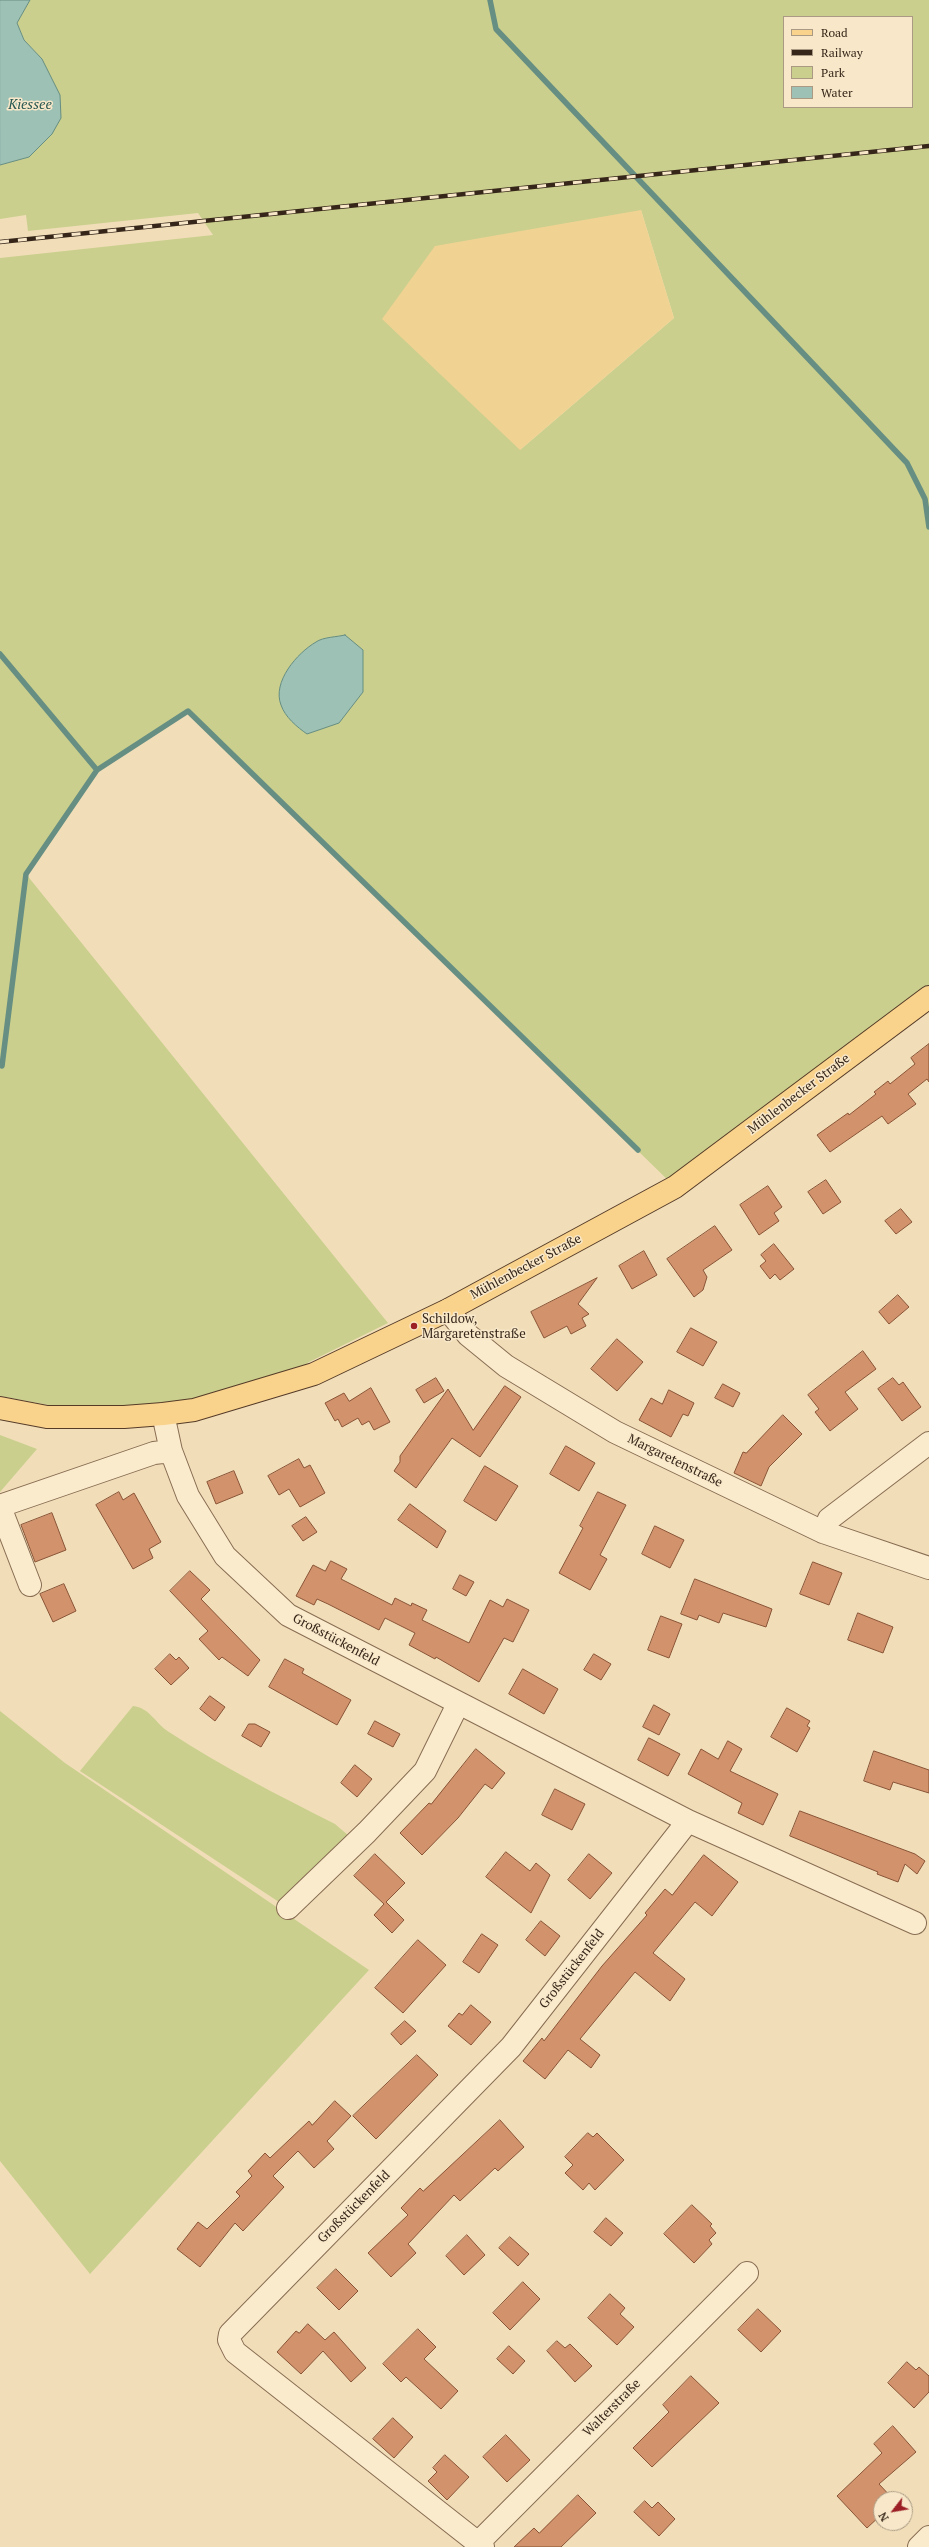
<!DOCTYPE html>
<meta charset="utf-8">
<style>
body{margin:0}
#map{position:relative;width:929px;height:2547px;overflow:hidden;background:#f1deb9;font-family:"PT Serif",serif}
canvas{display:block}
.legend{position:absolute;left:783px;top:16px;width:130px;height:92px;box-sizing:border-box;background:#f8e8c9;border:1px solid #aa9a83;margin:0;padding:5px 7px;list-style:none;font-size:12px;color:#362619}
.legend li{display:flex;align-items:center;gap:8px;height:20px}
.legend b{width:20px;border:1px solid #aa9a83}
.north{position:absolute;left:873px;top:2491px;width:40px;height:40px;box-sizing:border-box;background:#f8e8c9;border:1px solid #aa9a83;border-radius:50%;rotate:239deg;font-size:11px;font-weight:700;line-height:16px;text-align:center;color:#362619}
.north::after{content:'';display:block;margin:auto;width:14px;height:18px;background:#9b1f25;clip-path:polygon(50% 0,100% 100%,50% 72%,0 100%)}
</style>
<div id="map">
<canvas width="929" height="2547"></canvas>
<ul class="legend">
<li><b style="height:5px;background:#f9d28c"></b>Road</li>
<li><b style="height:5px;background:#362619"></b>Railway</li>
<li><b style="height:11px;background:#cacf8d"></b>Park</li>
<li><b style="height:11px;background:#9ec1b5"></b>Water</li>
</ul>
<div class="north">N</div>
</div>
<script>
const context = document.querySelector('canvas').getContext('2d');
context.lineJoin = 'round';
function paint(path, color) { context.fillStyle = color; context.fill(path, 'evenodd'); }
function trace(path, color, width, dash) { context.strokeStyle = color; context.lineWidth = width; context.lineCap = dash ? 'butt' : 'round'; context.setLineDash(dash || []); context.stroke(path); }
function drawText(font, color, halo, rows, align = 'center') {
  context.font = font + ' "PT Serif",serif'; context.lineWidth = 3; context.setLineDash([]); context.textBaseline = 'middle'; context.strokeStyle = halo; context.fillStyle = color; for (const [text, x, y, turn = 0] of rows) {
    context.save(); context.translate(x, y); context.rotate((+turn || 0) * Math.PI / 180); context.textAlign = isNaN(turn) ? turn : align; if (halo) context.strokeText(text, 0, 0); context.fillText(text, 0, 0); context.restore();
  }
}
paint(new Path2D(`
 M30,0H929V997L675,1187L188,712L97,770L26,874L388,1323L309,1362L268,1389L163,1414L49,1405L0,1396V258L213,235L198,213L28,231L26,215L0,219V165L29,157L42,59L24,40L17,23ZM784,17H912V107H784ZM641,210L674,318L520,450Z
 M0,1435L37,1449L0,1492Z
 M133,1706C150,1708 155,1723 169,1732C222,1767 278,1795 335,1824L349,1836L282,1904L80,1771Z
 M0,1711L65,1763L369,1970L90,2274L0,2161Z`), '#cacf8d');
paint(new Path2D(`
 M641,210L674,318L520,450L382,319L435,246Z`), '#f0d393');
const water = new Path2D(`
 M0,0H30L17,23L24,40L42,59L60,95L61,118L52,134L29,157L0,165Z
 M345,635L363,650V692L339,723L307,734C297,727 285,717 281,705C272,682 297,653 316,642C323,637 337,637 345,635Z`);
paint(water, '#9ec1b5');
trace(water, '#668e82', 1);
trace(new Path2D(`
 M490,0L496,29L907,463L925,499L929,527
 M0,654L97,770L188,711L638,1150
 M2,1066L26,874L97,770`), '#668e82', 5.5);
const building = new Path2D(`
 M929,1044V1082L927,1079L908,1094L916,1104L888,1124L882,1116L830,1152L817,1135L848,1113L849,1115L876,1094L874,1092L888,1081L890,1084L915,1064L911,1058Z
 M826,1180L841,1202L823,1214L808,1192Z
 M768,1186L782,1207L774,1213L779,1221L759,1235L740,1205Z
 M901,1209L912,1222L896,1234L885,1221Z
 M715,1226L732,1250L703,1270L707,1277L703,1290L694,1297L667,1259Z
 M774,1244L794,1269L780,1280L775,1274L770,1279L760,1266L766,1261L761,1255Z
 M644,1251L657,1275L632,1289L619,1266Z
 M597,1278L578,1304L589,1314L582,1318L586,1326L571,1334L567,1326L544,1338L531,1312Z
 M898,1295L909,1307L889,1324L879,1312Z
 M691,1328L717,1342L703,1366L677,1352Z
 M617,1339L643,1362L617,1391L591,1369Z
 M863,1351L876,1369L845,1392L858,1409L830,1431L815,1412L819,1409L808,1395Z
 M436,1378L444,1391L424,1403L416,1390Z
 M893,1378L899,1385L903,1382L921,1407L902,1421L878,1389Z
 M723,1384L740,1393L733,1407L715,1398Z
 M505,1386L521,1397L480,1457L452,1438L416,1488L394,1471L400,1462V1456L448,1389L473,1430Z
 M371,1388L390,1422L374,1430L369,1421L362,1425L358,1418L342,1427L338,1419L335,1421L325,1403L344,1393L349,1401Z
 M669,1390L694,1403L688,1416L683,1414L671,1437L639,1420L651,1398L662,1404Z
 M783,1415L802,1434L769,1467L761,1486L734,1473L743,1452L746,1453Z
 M566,1446L595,1463L579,1491L550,1474Z
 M299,1459L304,1468L310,1465L325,1493L300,1507L289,1489L279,1495L268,1476Z
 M485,1466L518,1486L496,1521L464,1501Z
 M234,1471L243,1493L216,1504L207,1482Z
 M119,1492L123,1500L134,1493L161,1542L149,1549L153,1558L133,1569L96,1505Z
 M598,1492L626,1505L600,1555L607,1559L590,1590L559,1573L583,1528L580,1526Z
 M410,1504L446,1531L437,1548L398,1520Z
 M52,1513L66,1550L35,1562L21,1525Z
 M306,1517L317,1532L303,1541L292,1526Z
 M655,1526L684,1540L670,1568L642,1554Z
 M331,1561L347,1569L341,1579L392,1605L395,1598L411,1606L412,1603L427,1610L422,1620L469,1643L490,1600L503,1607L507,1599L529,1610L513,1642L504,1638L479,1682L436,1657L435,1659L409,1645L415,1633L385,1618L379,1630L328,1604L317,1599L314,1605L296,1596L313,1565L325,1571Z
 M813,1562L842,1573L829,1605L800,1594Z
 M190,1571L210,1590L201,1599L260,1660L248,1676L222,1657L219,1660L199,1639L208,1631L170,1591Z
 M460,1575L474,1582L466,1596L453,1589Z
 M695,1579L772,1609L766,1627L723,1613L719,1623L699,1615L697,1620L681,1614Z
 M64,1584L76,1611L53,1622L40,1594Z
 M858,1613L893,1627L883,1653L848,1640Z
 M661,1616L682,1624L669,1658L648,1650Z
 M170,1654L176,1660L179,1657L189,1668L171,1685L155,1669Z
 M594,1654L611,1664L601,1680L584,1670Z
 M285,1659L304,1669L302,1673L351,1700L337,1725L269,1687Z
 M523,1669L558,1689L544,1714L509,1694Z
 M210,1696L225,1707L215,1721L200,1709Z
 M654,1705L670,1714L659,1735L643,1727Z
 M787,1708L810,1721L807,1726L810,1728L797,1752L771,1737Z
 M375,1721L400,1734L393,1747L368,1734Z
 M249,1724H255L270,1732L261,1747L242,1736Z
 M649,1738L680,1754L668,1776L638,1760Z
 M728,1741L742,1749L730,1771L778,1794L763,1825L738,1813L742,1803L688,1774L701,1749L718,1759Z
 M476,1749L505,1773L492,1789L485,1784L458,1818L422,1855L400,1833L429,1803L431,1804Z
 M874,1751L929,1770V1793L893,1782L890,1790L864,1781Z
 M355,1765L372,1779L357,1797L341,1783Z
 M555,1789L585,1804L572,1830L542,1815Z
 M800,1811L915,1854L925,1861L917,1874L905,1864L898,1882L877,1874L878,1872L790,1836Z
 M506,1852L530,1871L536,1863L550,1875L531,1913L486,1877Z
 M375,1854L405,1883L386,1902L404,1920L392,1933L374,1915L384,1904L354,1876Z
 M589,1854L612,1873L590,1899L568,1880Z
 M704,1855L738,1882L712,1916L695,1902L653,1953L685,1979L670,2001L635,1972L580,2039L600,2055L591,2068L568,2050L545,2079L523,2061L542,2038L544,2041L602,1966L647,1915L645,1913L665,1889L672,1895Z
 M541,1921L560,1936L545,1956L526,1940Z
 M482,1934L498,1945L479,1973L463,1962Z
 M418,1940L446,1965L403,2013L375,1988Z
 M471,2005L491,2022L471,2045L448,2026L459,2013L462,2015Z
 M405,2021L416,2031L401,2045L391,2034Z
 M417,2055L438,2075L376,2139L353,2116Z
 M335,2101L351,2116L327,2141L334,2149L314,2168L298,2151L273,2176L284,2187L243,2231L235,2223L200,2267L177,2249L198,2222L207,2229L240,2196L236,2192L252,2176L248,2171L265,2153L270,2158L309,2121L312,2125Z
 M500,2120L524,2147L498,2171L495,2168L460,2201L454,2195L408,2244L416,2253L391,2277L368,2253L408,2215L401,2208L420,2188L423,2191Z
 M588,2133L593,2137L597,2133L624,2160L595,2190L589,2183L583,2190L565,2173L573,2165L565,2157Z
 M692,2205L712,2224L710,2226L716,2233L709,2240L712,2244L694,2263L664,2234Z
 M606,2218L623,2233L611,2246L594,2232Z
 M467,2235L485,2255L464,2275L446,2256Z
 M510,2237L529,2254L518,2266L499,2248Z
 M336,2269L358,2291L339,2310L317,2288Z
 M523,2282L540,2299L510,2330L493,2313Z
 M610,2294L625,2308L620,2314L634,2327L617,2345L588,2318Z
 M758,2309L781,2331L761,2352L738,2330Z
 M308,2324L325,2340L334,2332L366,2368L351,2382L323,2351L301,2374L277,2352L296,2331L299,2333Z
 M418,2329L436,2347L424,2359L458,2391L441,2409L406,2377L401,2382L383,2364Z
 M557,2341L565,2348L570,2344L592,2366L575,2382L547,2351Z
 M509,2346L525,2361L513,2374L497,2359Z
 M907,2362L916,2370L919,2367L929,2376V2392L914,2408L888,2383Z
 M691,2376L719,2403L652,2467L633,2448L669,2412L663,2405Z
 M393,2418L413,2437L394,2458L373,2439Z
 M893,2426L916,2452L879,2484L893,2499H881V2515L867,2528L837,2496L882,2453L874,2444Z
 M506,2435L530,2460L507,2482L483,2457Z
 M445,2455L469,2477L447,2500L428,2481L437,2472L433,2468Z
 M578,2495L596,2513L561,2547H514L534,2528L539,2533Z
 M645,2501L652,2508L658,2502L675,2519L659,2536L634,2512Z`);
paint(building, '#d2926c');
trace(building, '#895437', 1);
const minor = new Path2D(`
 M448,1310L468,1335L506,1366L615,1432L823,1532L929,1568
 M163,1414L171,1451L188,1496L225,1556L288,1615L688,1821L511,2047L230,2334L229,2340L235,2352L483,2547
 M0,1506L154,1453L171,1451
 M0,1507L30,1585
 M823,1532L829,1519L929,1443
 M688,1821L915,1923
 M288,1908L367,1832L425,1771L458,1704
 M478,2543L747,2273
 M919,2547L929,2537`);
const major = new Path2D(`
 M0,1408L47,1417H124L163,1414L194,1410L314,1374L448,1310L675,1187L929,997`);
trace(minor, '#886d53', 24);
trace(major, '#553b28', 24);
trace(minor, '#fbebcd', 22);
trace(major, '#f9d28c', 22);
const rail = new Path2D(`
 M0,242L929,146`);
trace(rail, '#362619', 4.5);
trace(rail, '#f8e8c9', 3, [9]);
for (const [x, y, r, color] of [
 [414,1326,4,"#9b1f25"]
]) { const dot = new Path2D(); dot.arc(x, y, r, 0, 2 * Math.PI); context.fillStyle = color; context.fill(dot); trace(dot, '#f8e8c9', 1.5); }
drawText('13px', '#362619', '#f8e8c9', [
 ["Mühlenbecker Straße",799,1094,-37],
 ["Mühlenbecker Straße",526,1267,-28],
 ["Margaretenstraße",675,1461,26],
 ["Großstückenfeld",336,1640,28],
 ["Großstückenfeld",572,1969,-52],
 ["Großstückenfeld",354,2207,-45],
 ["Walterstraße",612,2408,-45]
]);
drawText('13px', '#362619', '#f8e8c9', [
 ["Schildow,",422,1319],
 ["Margaretenstraße",422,1334]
], 'left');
drawText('italic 14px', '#275752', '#f8e8c9', [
 ["Kiessee",30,105]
]);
</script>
